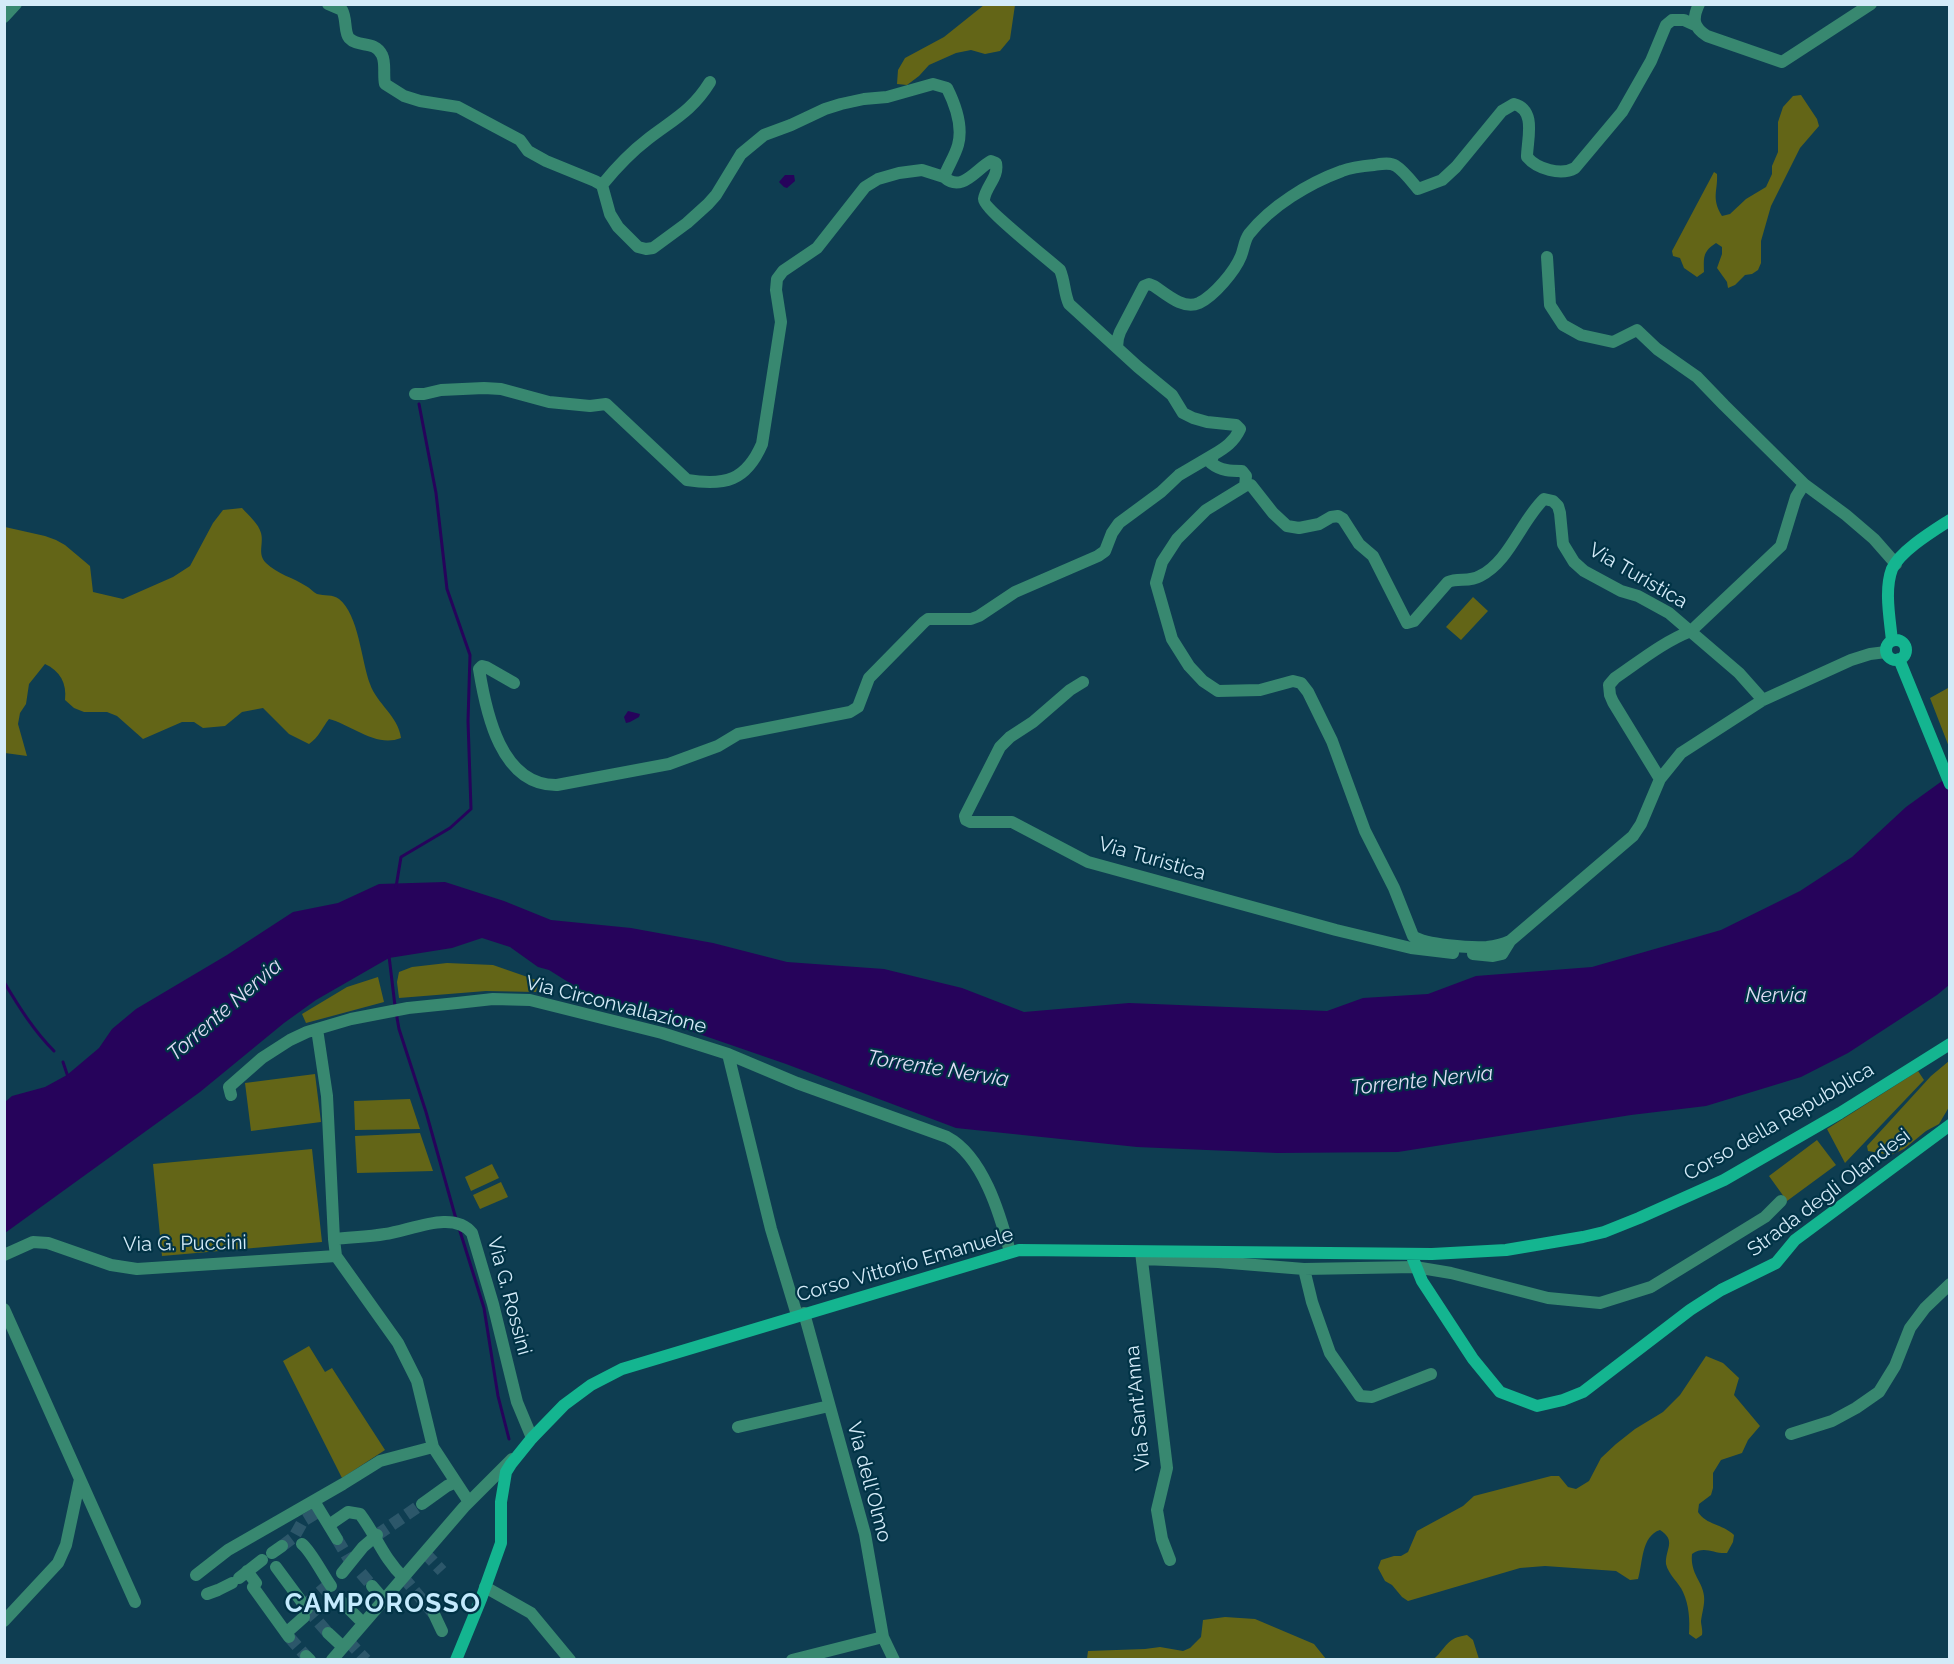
<!DOCTYPE html>
<style>
body{margin:0}
#map{position:relative;width:1954px;height:1664px;overflow:hidden;background:#0e3d51;font-family:Raleway,sans-serif}
canvas{display:block}
.frame{position:absolute;inset:0;border:6px solid #d4ebf8;pointer-events:none}
</style>
<div id="map">
<canvas width="1954" height="1664"></canvas>
<div class="frame"></div>
</div>
<script>
const context = document.querySelector('canvas').getContext('2d');
context.lineJoin = 'round';
function paint(path, color) { context.fillStyle = color; context.fill(path, 'evenodd'); }
function trace(path, color, width, dash) { context.strokeStyle = color; context.lineWidth = width; context.lineCap = dash ? 'butt' : 'round'; context.setLineDash(dash || []); context.stroke(path); }
function drawText(font, color, halo, rows, align = 'center') {
  context.font = font + ' Raleway,sans-serif'; context.lineWidth = 4.5; context.setLineDash([]); context.textBaseline = 'middle'; context.strokeStyle = halo; context.fillStyle = color; for (const [text, x, y, turn = 0] of rows) {
    context.save(); context.translate(x, y); context.rotate((+turn || 0) * Math.PI / 180); context.textAlign = isNaN(turn) ? turn : align; if (halo) context.strokeText(text, 0, 0); context.fillText(text, 0, 0); context.restore();
  }
}
paint(new Path2D(`
 M984,5H1015L1010,39L1000,51L985,54L971,50L956,53L929,65L919,76L907,85L897,84L898,70L905,58L944,37Z
 M1801,95L1817,119L1819,126L1800,148L1771,206L1761,241V263L1758,270L1752,274L1745,275L1735,285L1728,288L1727,282L1717,268L1722,254V247L1716,243C1702,252 1704,258 1704,272L1697,277L1684,268L1680,258L1673,256L1672,251L1714,172L1717,174C1718,191 1711,198 1722,216L1730,214L1746,199L1766,187L1772,174V166L1778,152V122L1783,107L1793,96Z
 M242,508C248,515 259,524 261,533C264,544 257,554 266,563C277,574 294,578 306,586C310,588 313,592 317,594C324,596 333,594 339,599C359,615 361,660 370,684C377,704 398,716 401,738C376,748 352,725 329,719C322,728 319,737 309,744L289,734L263,708L242,712L225,726L203,728L194,722H182L143,739L117,716L107,712H84L74,708L65,700C67,683 60,671 45,664L29,684L26,704L20,713L18,724L27,756L5,753V527L45,536L56,540L65,545L90,566L93,592L123,599L173,577L190,566L213,523L223,510Z
 M1473,597L1488,611L1461,640L1446,627Z
 M1948,688L1950,692L1949,747L1930,698Z
 M447,963L493,965L539,981L536,992L486,991L399,998L397,982L399,972L412,967Z
 M378,977L384,1002L306,1023L302,1014L347,987Z
 M1949,1061V1107L1939,1124L1926,1131L1904,1149L1891,1155L1868,1151L1867,1146L1931,1076Z
 M1918,1071L1924,1080L1845,1163L1827,1129Z
 M315,1074L321,1122L251,1131L245,1083Z
 M410,1099L420,1129L355,1130L354,1101Z
 M420,1133L433,1171L357,1173L355,1136Z
 M1817,1140L1836,1165L1787,1201L1769,1176Z
 M312,1149L322,1242L162,1256L153,1164Z
 M492,1164L499,1178L471,1191L465,1177Z
 M501,1182L508,1197L480,1209L473,1195Z
 M309,1346L325,1372L332,1368L385,1450L342,1478L283,1361Z
 M1706,1356L1723,1363L1739,1378L1734,1395L1760,1426L1748,1440L1742,1453L1721,1460L1713,1473V1488L1711,1495L1699,1504L1698,1512C1706,1525 1723,1524 1734,1535L1733,1542L1727,1553C1713,1554 1705,1545 1692,1554C1690,1574 1703,1582 1704,1596C1705,1604 1702,1613 1701,1621C1701,1625 1703,1630 1702,1635L1696,1639L1689,1634C1690,1620 1689,1605 1683,1592C1679,1583 1668,1574 1666,1564C1665,1549 1677,1541 1660,1530C1641,1536 1643,1563 1638,1579L1630,1580L1616,1571L1545,1566L1520,1568L1408,1601L1402,1597L1392,1585L1385,1581L1378,1568L1381,1560L1394,1556H1401L1408,1552L1417,1531L1463,1506L1474,1496L1551,1476H1559L1568,1487L1576,1489L1589,1481L1601,1458L1616,1444L1635,1429L1663,1412L1680,1395Z
 M1225,1617L1255,1619L1314,1644L1326,1659H1087L1088,1651L1145,1649L1160,1647L1183,1651L1190,1648L1201,1637L1203,1620Z
 M1467,1635L1473,1640L1479,1659H1434C1447,1647 1446,1638 1467,1635Z`), '#636517');
paint(new Path2D(`
 M785,175H794L795,181L787,188L784,187L779,182Z
 M628,711L640,714L639,717L630,722L626,723L624,717Z
 M1949,776V985L1937,995L1848,1053L1801,1077L1706,1106L1631,1115L1398,1152L1277,1153L1137,1147L956,1128L786,1064L592,997L549,970L538,967L510,947L482,938L452,948L389,958L316,1000L284,1023L200,1092L5,1233V1102L12,1096L45,1087L67,1075L99,1048L112,1029L136,1009L227,955L293,912L338,903L379,884L445,882L504,901L551,920L631,928L713,943L787,962L884,969L962,988L1024,1012L1129,1003L1327,1011L1363,998L1428,994L1476,976L1592,967L1721,930L1800,891L1852,857L1906,807Z`), '#26035b');
trace(new Path2D(`
 M396,887L401,857L450,828L471,809L468,721L470,655L447,589L436,493L419,404
 M389,956L395,1006
 M4,982C19,1007 34,1031 54,1051
 M396,1012L399,1029L426,1112L456,1219
 M63,1062L68,1077
 M459,1228L484,1308L498,1396L509,1439`), '#26035b', 3);
trace(new Path2D(`
 M377,1535L422,1504
 M337,1539L350,1561
 M282,1546L294,1537L303,1521L318,1512
 M425,1553L442,1571
 M361,1573L372,1586
 M403,1577L434,1614
 M306,1604L327,1586
 M307,1609L328,1633
 M289,1637L306,1656
 M348,1641L366,1660`), '#2c576a', 12, [12, 6]);
trace(new Path2D(`
 M328,4L342,10C347,19 344,32 349,38C358,48 375,40 382,55C386,63 383,75 385,84L404,96L420,101L458,107L520,140L528,151L546,161L595,181L602,185L610,214L618,227L638,247L646,249L653,248L687,223L708,204L716,195L741,154L764,135L791,125L825,109L841,104L864,99L887,97L933,84L947,88C955,104 963,127 958,145C955,156 948,166 944,177C962,193 975,170 991,161L996,163C999,177 986,186 984,199C983,208 1049,260 1060,270C1065,282 1064,293 1069,304L1138,367L1172,395L1183,413L1193,418L1207,422L1236,425L1240,429C1234,442 1225,448 1213,455L1211,463C1221,471 1231,471 1242,471L1246,476L1245,486L1206,510L1177,539L1162,562L1156,583L1172,639L1189,666L1203,681L1218,691L1260,690L1293,681L1301,683L1308,692L1332,741L1365,831L1394,888L1413,936C1424,945 1472,948 1487,947C1495,946 1503,944 1510,941
 M1699,4C1692,19 1693,27 1707,36L1782,62L1871,4
 M4,17L16,4
 M602,185C615,169 631,152 648,139C674,119 692,111 710,82
 M1547,257L1550,305L1563,325L1581,335L1613,342L1637,330L1657,349L1697,377L1724,405L1804,484L1846,515L1874,539L1896,564
 M1117,347L1118,338L1120,332L1144,286L1149,284L1154,286C1166,294 1183,310 1199,303C1214,296 1235,271 1241,256C1244,249 1244,241 1249,234C1271,206 1309,183 1342,171C1352,167 1363,166 1374,165C1381,164 1390,162 1396,166C1404,171 1412,182 1418,189L1442,180L1456,167L1502,111L1514,104C1537,110 1527,140 1527,157C1537,169 1561,176 1575,168L1622,112L1651,61L1666,25L1672,20H1684L1695,25
 M415,394H424L441,390L484,388L501,389L549,402L590,406L606,404L687,480C725,486 746,481 762,444L781,322L776,290L777,279L783,271L817,248L865,187L878,179L899,173L922,170L944,177
 M1251,485L1273,513L1287,526L1299,528L1319,524L1331,517L1338,516L1343,519L1359,544L1373,556L1407,623L1414,621L1448,582C1458,578 1470,582 1480,576C1509,562 1521,521 1544,499L1553,501L1558,506L1560,513L1563,544L1574,562L1584,571L1621,591L1638,596L1669,613L1739,673L1763,700
 M1083,682L1070,690L1033,722L1010,737L1000,747L965,816L966,820L970,822H1012L1088,862L1336,930L1411,948L1453,953
 M514,683L486,667L482,666L479,669C486,713 501,786 557,785L669,764L718,746L738,734L850,712L858,707L869,678L924,622L928,619H971L979,616L1015,592L1098,556L1105,551L1112,533L1119,523L1161,492L1179,475L1213,455
 M1660,779L1613,702L1610,695L1609,685L1615,678C1640,661 1663,642 1691,631L1781,546L1796,497L1804,484
 M1473,954L1493,956L1502,954L1510,941L1633,836L1641,824L1660,779L1681,753L1763,700L1851,660L1870,654L1886,652
 M317,1029L327,1096L334,1239L336,1256L398,1343L417,1381L433,1447L469,1502
 M728,1054L771,1229L797,1315
 M231,1095L229,1087L262,1058L290,1040L307,1032L351,1019L408,1008L457,1003L493,999L530,1000L662,1033L728,1054L797,1083L947,1137C983,1156 1000,1214 1010,1252
 M334,1239C350,1237 368,1237 385,1234C410,1231 453,1209 472,1233L493,1304L517,1402L532,1438
 M1141,1252L1167,1468L1157,1510L1162,1539L1170,1560
 M4,1255L33,1242L48,1243L111,1265L137,1269L336,1256
 M1142,1259L1218,1262L1304,1269L1415,1267L1451,1273L1548,1298L1600,1303L1651,1287L1765,1217L1781,1201
 M1304,1269L1312,1302L1330,1353L1360,1396L1372,1397L1431,1374
 M4,1309L135,1602
 M804,1313L865,1534L883,1637L894,1660
 M738,1427L829,1406
 M1791,1434L1832,1421L1856,1408L1879,1392L1895,1366L1910,1328L1925,1308L1950,1284
 M314,1501L337,1539
 M422,1504L447,1486L456,1482
 M329,1525L348,1512L360,1514C376,1535 384,1559 403,1577
 M302,1544C311,1551 323,1575 331,1586
 M272,1553L282,1546
 M276,1567L307,1609
 M247,1571L256,1583L253,1587L289,1637
 M342,1573L363,1547L377,1535
 M196,1575L228,1550L343,1484L380,1461L433,1447
 M239,1578L262,1560
 M372,1586L384,1600
 M485,1587L531,1613L570,1660
 M207,1594L218,1590L232,1583
 M340,1600L363,1623
 M434,1614L442,1631
 M4,1621L58,1563L66,1545L80,1479
 M286,1633L304,1617
 M328,1633L343,1647
 M306,1656L310,1660
 M332,1660L464,1507L512,1459
 M792,1660L883,1637`), '#388870', 12);
trace(new Path2D(`
 M1886 650a10 10 0 1 1 20 0a10 10 0 1 1-20 0Z
 M1892,641C1890,619 1884,590 1892,569C1900,551 1933,531 1950,520
 M1899,659L1950,784
 M1411,1254L1422,1281L1473,1359L1500,1392L1537,1406L1563,1400L1583,1392L1690,1310L1721,1290L1776,1263L1795,1240L1950,1125
 M456,1660L481,1599L501,1543V1502L506,1472L511,1464L532,1438L564,1405L591,1385L622,1369L1019,1250L1432,1254L1506,1250L1583,1237L1604,1232L1639,1218L1724,1180L1840,1113L1950,1044`), '#14b590', 12);
drawText('20px', '#d4ebf8', '#013346', [
 ["Via Turistica",1638,576,30],
 ["Via Turistica",1152,859,16],
 ["Via Circonvallazione",616,1005,14],
 ["Corso della Repubblica",1779,1122,-30],
 ["Strada degli Olandesi",1829,1193,-37],
 ["Via G. Puccini",185,1244,-1],
 ["Corso Vittorio Emanuele",905,1265,-16],
 ["Via G. Rossini",509,1296,75],
 ["Via Sant'Anna",1138,1408,-95],
 ["Via dell'Olmo",869,1482,75]
]);
drawText('italic 21px', '#dedcf4', '#013346', [
 ["Nervia",1776,996],
 ["Torrente Nervia",225,1010,-41],
 ["Torrente Nervia",938,1069,9],
 ["Torrente Nervia",1422,1081,-6]
]);
context.letterSpacing = '1.5px';
drawText('bold 26px', '#c4eafd', '#013346', [
 ["CAMPOROSSO",383,1604]
]);
context.letterSpacing = '0px';
</script>
